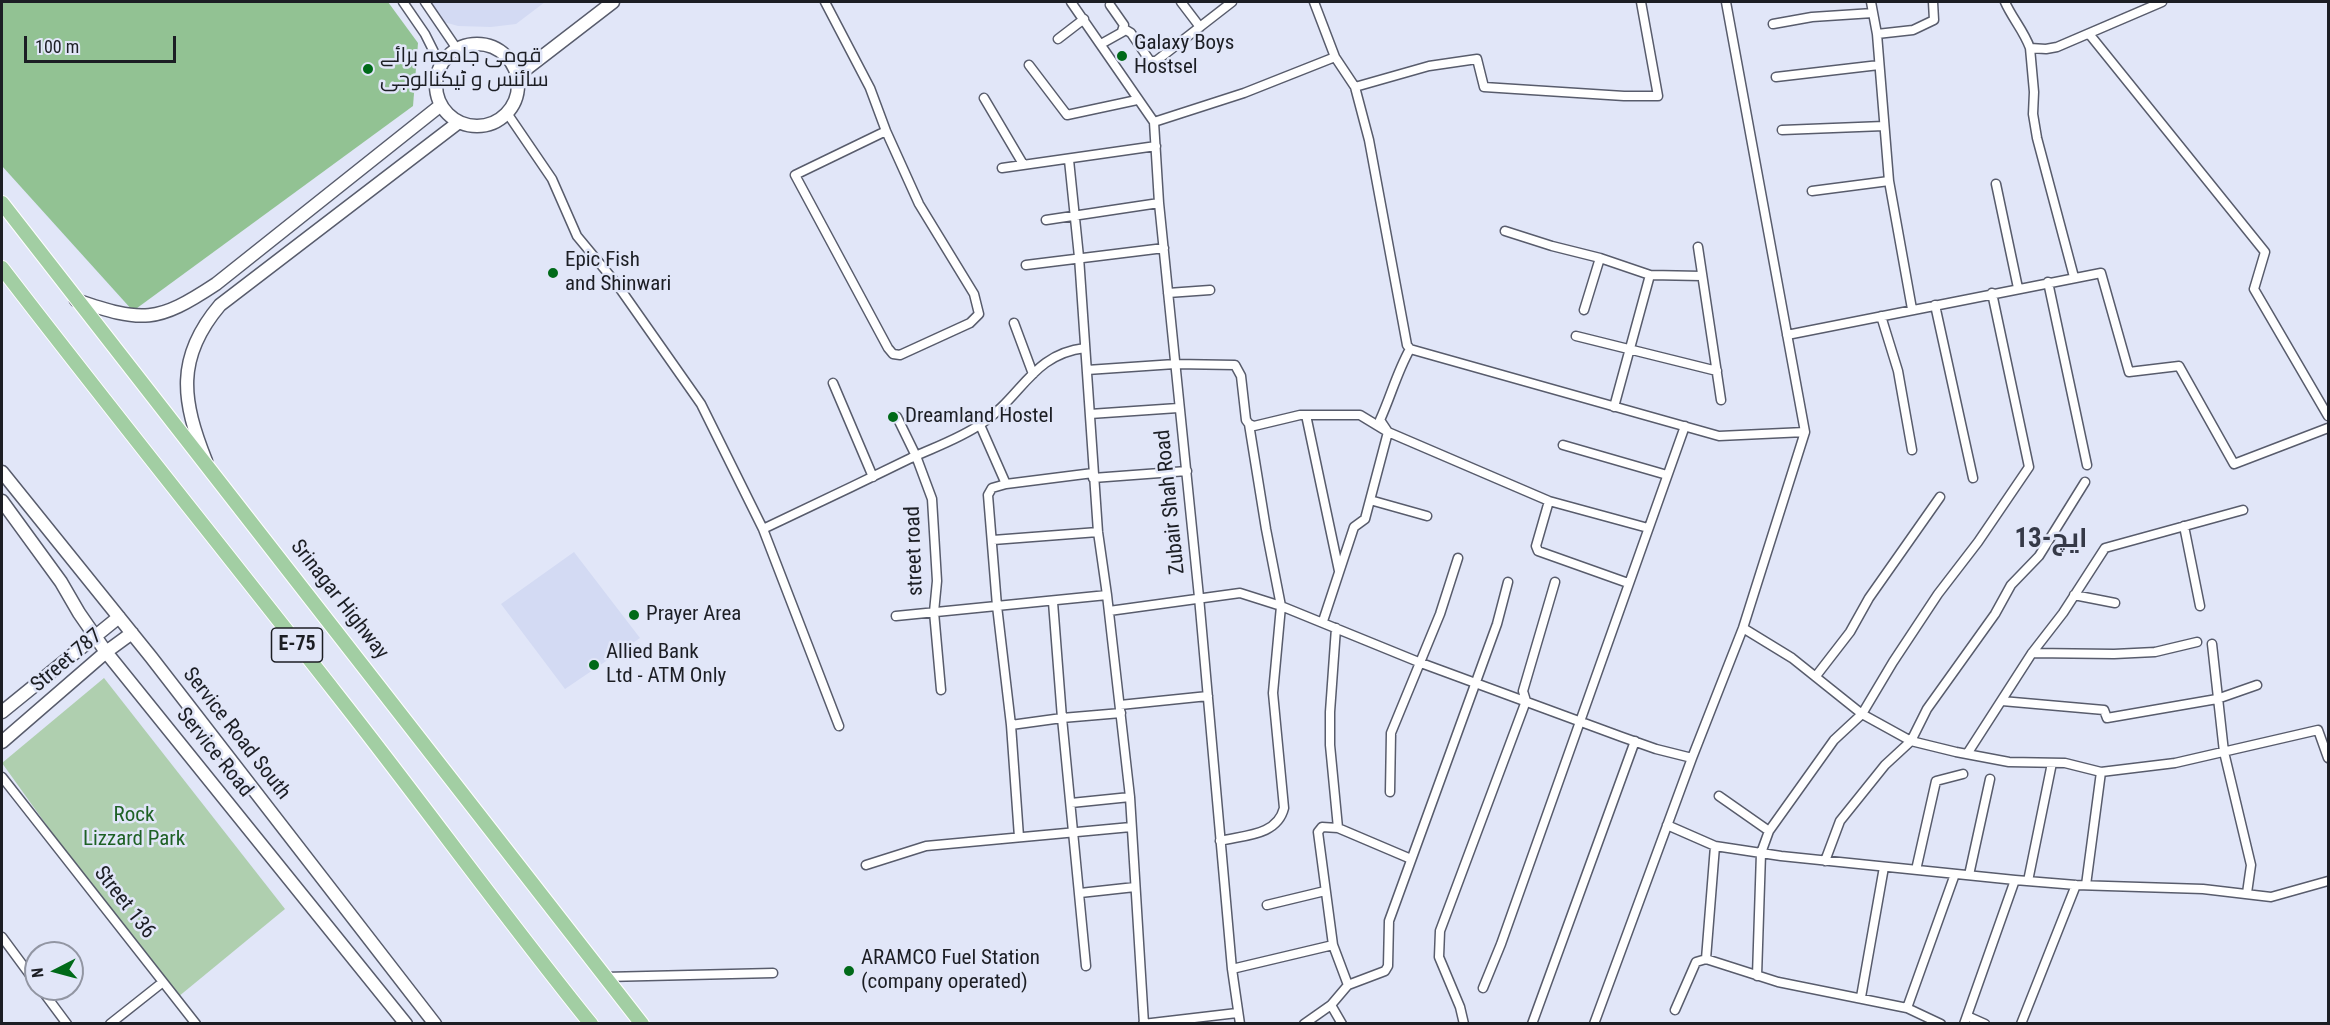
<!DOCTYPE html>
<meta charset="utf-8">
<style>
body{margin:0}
#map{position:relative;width:2330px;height:1025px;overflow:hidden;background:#e1e6f8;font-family:"Roboto Condensed",sans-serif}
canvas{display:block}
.frame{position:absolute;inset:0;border:3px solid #1c1e24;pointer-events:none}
.north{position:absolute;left:24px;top:941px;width:60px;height:60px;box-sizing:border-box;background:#e1e6f8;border:2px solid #9296a3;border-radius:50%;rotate:264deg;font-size:16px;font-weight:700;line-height:24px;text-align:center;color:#1c1e24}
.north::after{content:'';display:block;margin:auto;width:21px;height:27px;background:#006a19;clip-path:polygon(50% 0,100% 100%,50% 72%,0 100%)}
.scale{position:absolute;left:24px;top:36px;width:152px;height:27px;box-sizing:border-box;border:3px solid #1c1e24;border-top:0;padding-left:8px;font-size:18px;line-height:21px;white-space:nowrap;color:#1c1e24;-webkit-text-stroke:4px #e1e6f8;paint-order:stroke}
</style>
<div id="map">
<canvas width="2330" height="1025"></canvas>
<div class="frame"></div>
<div class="north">N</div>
<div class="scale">100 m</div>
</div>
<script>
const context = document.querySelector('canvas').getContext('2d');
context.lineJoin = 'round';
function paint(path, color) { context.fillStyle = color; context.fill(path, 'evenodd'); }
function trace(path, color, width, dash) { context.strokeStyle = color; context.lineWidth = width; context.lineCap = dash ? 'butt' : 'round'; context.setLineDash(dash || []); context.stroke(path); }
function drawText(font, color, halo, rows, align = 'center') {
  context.font = font + ' "Roboto Condensed",Cairo,sans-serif'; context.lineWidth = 5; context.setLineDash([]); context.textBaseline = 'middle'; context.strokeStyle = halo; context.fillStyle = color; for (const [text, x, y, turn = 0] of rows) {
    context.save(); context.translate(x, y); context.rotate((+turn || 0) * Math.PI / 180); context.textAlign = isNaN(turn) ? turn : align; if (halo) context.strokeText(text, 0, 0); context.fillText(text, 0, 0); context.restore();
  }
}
paint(new Path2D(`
 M431,2H545L516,24L491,27L458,26L444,22Z
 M574,552L640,638L565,689L501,604Z`), '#d3daf3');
paint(new Path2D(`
 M104,678L285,909L178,997L78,869L2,763Z`), '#afcfaf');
paint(new Path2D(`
 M2,2H388L418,43L413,106L133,311L2,166Z`), '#92c293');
const minor = new Path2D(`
 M403,2L425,34L441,66
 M425,2L457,49
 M825,2L870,88L886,131L919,204L974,294L979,314L970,323L900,355L893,354L888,348L795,175L886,131
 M1071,2L1154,122L1159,203L1199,597L1232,969L1240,1024
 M1181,2L1200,27
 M1314,2L1335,57L1355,87L1369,140L1407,345L1410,349L1719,436L1805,432
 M1871,2L1877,34L1889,181L1912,309
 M2005,2C2012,18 2024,31 2030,48
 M1110,5L1124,25L1122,31
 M1773,24L1812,17L1873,13
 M1877,34L1913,30L1934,20L1933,2
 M2090,35L2265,252L2254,289L2328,416
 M1058,39L1084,19
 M1101,44L1126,30L1131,33L1150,61H1156L1232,2
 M1029,65L1067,115L1137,100
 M1776,77L1879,65
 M1355,87L1429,66L1477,59L1484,87L1624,96H1658L1641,2
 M984,98L1023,164
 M507,113L552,179L577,236L616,283L701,404L763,529L839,726
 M1154,122L1244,93L1335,57
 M1782,130L1884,126
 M1069,160L1079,257L1098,532L1107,595L1130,797L1144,1024
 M1002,168L1156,146
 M1996,184L2018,288
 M1812,191L1889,181
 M1046,220L1159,203
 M1505,231L1552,246L1600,258L1650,275L1702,276
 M1698,247L1721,400
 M1026,265L1164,248
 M2074,277L2037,138L2033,114L2034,92L2030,48L2046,49L2057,47L2162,2
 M2048,282L2087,465
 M1168,293L1210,290
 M1935,305L1973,478
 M1584,310L1600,258
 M1881,316L1898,371L1912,450
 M1014,323L1033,374
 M1787,335L2101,273L2129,372L2179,366L2234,464L2328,428
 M1576,336L1717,371
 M1087,370L1175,364L1235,365L1241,376L1246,420L1249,424L1254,426L1300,415H1360L1388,432L1549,501L1648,528
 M833,383L873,477
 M1614,407L1650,275
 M1090,414L1178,408
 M1306,415L1339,571
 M897,417L916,456L932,499L937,581L934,612L941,690
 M980,425L1006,484L992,488L988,495L997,606L1011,725L1019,837
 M1563,445L1667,475
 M1093,478L1187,471
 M1006,484L1093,473
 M1370,500L1427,516
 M1549,501L1536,546L1538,551L1628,583
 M2184,526L2200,606
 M763,529C812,506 862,482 911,458C935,447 959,439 981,424C1022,397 1032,354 1085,348
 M993,540L1098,532
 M2074,595L2115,603
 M1053,602L1062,718L1121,713
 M1109,611L1240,593L1281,606L1421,663L1622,737L1656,749L1692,758
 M896,616L1107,595
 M1323,621L1354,527L1365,519L1388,432L1380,420C1391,396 1397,372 1410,349
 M1336,628L1330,712V745L1338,828L1322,827L1318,832L1333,945L1348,985
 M1743,628L1792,658L1862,714L1911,741L1956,752L2009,762L2065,763L2101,772L2175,763L2318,730L2328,758
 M2212,644L2224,752L2251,865L2247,893
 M2032,653L2114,654L2155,652L2197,642
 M1816,676L1850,632L1869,598L1940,497
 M2002,701L2104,710L2107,718L2217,699L2257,685
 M1120,705L1208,696
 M1011,725L1062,718L1086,966
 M1967,754L2032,653L2063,613L2105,548L2243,510
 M2,777L196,1024
 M1390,792L1391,733L1440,614L1458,558
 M1719,796L1769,831
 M1071,803L1130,797
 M1667,825L1715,846L1781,856L2015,880L2076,885L2203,889L2271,897L2328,881
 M1338,828L1411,859
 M1220,841C1244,835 1277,836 1284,808L1273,693L1281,606L1266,529L1249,424
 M1825,861L1840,821L1885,765L1911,741L1927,709L1995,614L2011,585L2039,556L2085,482
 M866,865L926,846L1131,827
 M1916,870L1936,781L1963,774
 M1969,875L1990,779
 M2028,881L2052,763
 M2086,885L2101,772
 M1080,893L1135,887
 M1267,905L1325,891
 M2,937L36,983
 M1706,959L1715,846
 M1232,969L1333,945
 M1757,976L1761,853L1769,831L1834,740L1862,714L1893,662L1938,594L1978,542L2029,467L1992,293
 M605,977L773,973
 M1483,988L1501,944L1685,426
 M41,989L67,1024
 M1861,997L1884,867
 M1331,1005L1342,1024
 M1907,1008L1955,874
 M1675,1010L1696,962L1706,959L1778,982L1907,1008L1941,1024
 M1967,1016L1985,1024
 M110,1024L163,982
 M1143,1024L1237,1013
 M1304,1024L1331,1005L1348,985L1385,971L1388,966L1389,921L1497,624L1508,582
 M1464,1024L1460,1007L1439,957L1440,931L1526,701L1523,691L1555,582
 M1532,1024L1635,741
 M1594,1024L1692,758L1743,628L1805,432L1726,2
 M1964,1024L2015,880
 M2021,1024L2076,885`);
const secondary = new Path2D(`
 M436 85a41 41 0 1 1 82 0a41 41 0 1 1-82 0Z
 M517,76L613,2
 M76,300C143,323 157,323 216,284L441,105
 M206,461C182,401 175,358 220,305L459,122
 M2,472L151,657L435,1024
 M2,501L61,582L79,613L106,652L406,1024
 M2,712L119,617
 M2,742L106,652L132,633`);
const trunk = new Path2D(`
 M2,203L642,1024
 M2,268C111,410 224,550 335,692C421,801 503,915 591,1024`);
trace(minor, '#585c6c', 11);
trace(secondary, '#585c6c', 15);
trace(trunk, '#fff', 16);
trace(minor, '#fff', 8);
trace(secondary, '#fff', 12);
trace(trunk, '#a2cea3', 14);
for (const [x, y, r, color] of [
 [1122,56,6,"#006a19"],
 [368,69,6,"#006a19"],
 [553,273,6,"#006a19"],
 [893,417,6,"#006a19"],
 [634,615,6,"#006a19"],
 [594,665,6,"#006a19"],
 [849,971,6,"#006a19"]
]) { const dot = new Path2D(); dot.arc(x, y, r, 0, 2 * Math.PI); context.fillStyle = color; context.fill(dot); trace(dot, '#e1e6f8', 2); }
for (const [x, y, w] of [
 [297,645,51]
]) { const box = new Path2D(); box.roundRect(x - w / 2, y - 17, w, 34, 4.5); context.fillStyle = '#e1e6f8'; context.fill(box); trace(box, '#1c1e24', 1.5); }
drawText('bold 20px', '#1c1e24', null, [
 ["E-75",297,645]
]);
drawText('21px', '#1c1e24', '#e1e6f8', [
 ["Galaxy Boys",1134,44],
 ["Hostsel",1134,68],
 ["قومی جامعہ برائے",380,57],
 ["سائنس و ٹیکنالوجی",380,81],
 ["Epic Fish",565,261],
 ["and Shinwari",565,285],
 ["Dreamland Hostel",905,417],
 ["Prayer Area",646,615],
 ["Allied Bank",606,653],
 ["Ltd - ATM Only",606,677],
 ["ARAMCO Fuel Station",861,959],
 ["(company operated)",861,983]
], 'left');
drawText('21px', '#1c1e24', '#e1e6f8', [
 ["Zubair Shah Road",1171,502,-96],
 ["street road",915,551,-92],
 ["Srinagar Highway",339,600,52],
 ["Street 787",67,661,-40],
 ["Service Road South",236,734,52],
 ["Service Road",214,753,51],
 ["Street 136",124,903,52]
]);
drawText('21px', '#1e6125', '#e1e6f8', [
 ["Rock",134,816],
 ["Lizzard Park",134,840]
]);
drawText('bold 27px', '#353947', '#e1e6f8', [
 ["ایچ-13",2051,540]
]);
</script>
